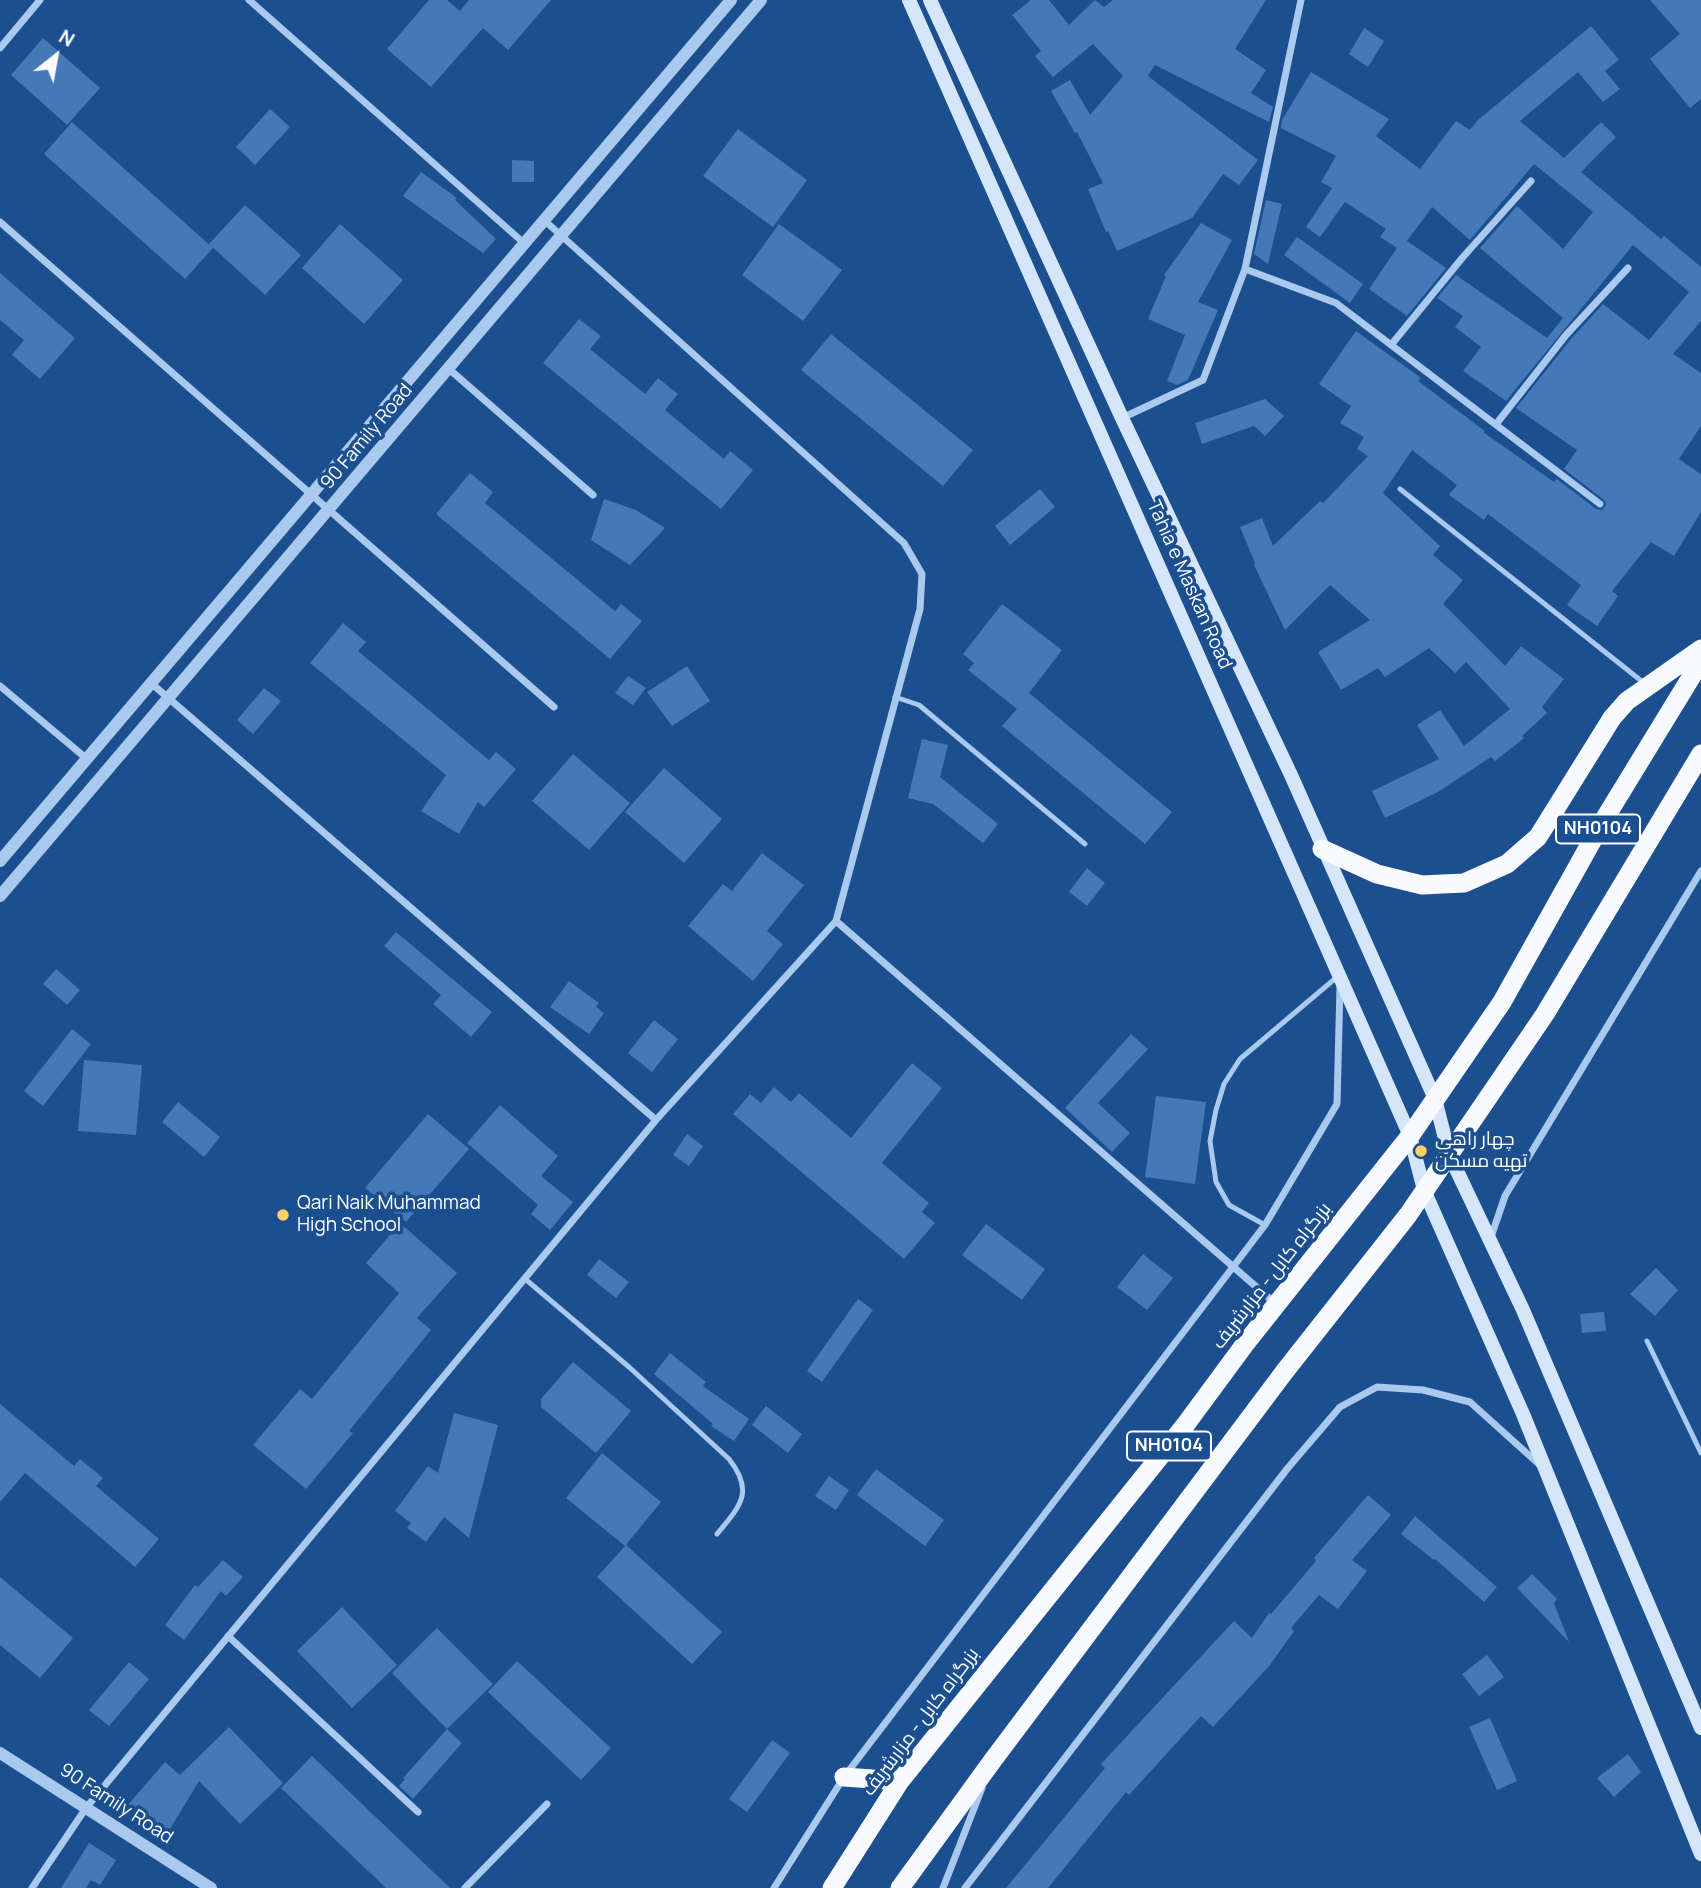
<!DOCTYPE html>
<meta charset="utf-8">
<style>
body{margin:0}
#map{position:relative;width:1701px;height:1888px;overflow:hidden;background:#1b4f8f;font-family:Manrope,sans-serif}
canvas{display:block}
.north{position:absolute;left:21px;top:21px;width:70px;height:70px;-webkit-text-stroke:5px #1b4f8f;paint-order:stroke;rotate:31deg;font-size:19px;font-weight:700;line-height:28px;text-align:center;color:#fff}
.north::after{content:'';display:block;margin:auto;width:24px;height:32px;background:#fff;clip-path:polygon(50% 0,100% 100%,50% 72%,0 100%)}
</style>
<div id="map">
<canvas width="1701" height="1888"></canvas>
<div class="north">N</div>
</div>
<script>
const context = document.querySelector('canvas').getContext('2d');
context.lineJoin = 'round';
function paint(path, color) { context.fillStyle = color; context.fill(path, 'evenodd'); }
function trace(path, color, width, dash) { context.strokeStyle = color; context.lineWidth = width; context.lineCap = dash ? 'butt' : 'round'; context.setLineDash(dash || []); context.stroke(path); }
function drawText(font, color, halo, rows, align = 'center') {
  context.font = font + ' Manrope,Cairo,sans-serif'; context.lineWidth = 7; context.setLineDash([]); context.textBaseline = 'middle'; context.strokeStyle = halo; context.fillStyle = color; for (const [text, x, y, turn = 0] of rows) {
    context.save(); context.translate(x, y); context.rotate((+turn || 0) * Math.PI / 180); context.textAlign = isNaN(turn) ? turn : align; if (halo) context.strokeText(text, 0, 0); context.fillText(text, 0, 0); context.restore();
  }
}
paint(new Path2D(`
 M429,0H447L460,11L469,0H551L508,50L483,28L431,87L387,49Z
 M1031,0H1049L1069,25L1095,0L1104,7L1113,0H1266L1235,49L1266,70L1251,93L1273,107L1269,122L1155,65L1148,76L1258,160L1239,185L1223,174L1192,218L1117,251L1108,231L1106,232L1088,189L1103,183L1077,132L1075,133L1051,91L1070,80L1090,115L1123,76L1093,44L1053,77L1035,56L1041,51L1012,15Z
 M1650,0H1701V99L1690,108L1650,59L1680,34Z
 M1591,26L1619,60L1605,71L1620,89L1603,102L1578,72L1520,121L1564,158L1601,122L1616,137L1581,172L1661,239L1664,236L1701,267V321L1673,354L1701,373V426L1679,459L1701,474V512L1674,556L1651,542L1612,591L1618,596L1597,626L1567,605L1581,585L1488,514L1484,520L1449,495L1457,485L1412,450L1383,493L1440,546L1433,555L1463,580L1443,604L1505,666L1521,646L1564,679L1542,707L1547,713L1522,736L1524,738L1495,761L1491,757L1438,792L1385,818L1372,791L1439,759L1417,725L1440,710L1464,746L1510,709L1466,662L1455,673L1429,648L1385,677L1378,668L1341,690L1318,652L1370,620L1330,585L1285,630L1254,565L1255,563L1240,527L1262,518L1273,546L1320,501L1323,503L1368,456L1357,449L1364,437L1340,423L1351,406L1319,384L1356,331L1421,378L1418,381L1485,431L1483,432L1554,482L1557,479L1596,509L1602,510L1606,505L1604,500L1564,469L1577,450L1516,408L1571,339L1603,304L1649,340L1689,292L1633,245L1506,401L1463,371L1481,347L1455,327L1463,316L1437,298L1456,275L1547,338L1563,318L1480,248L1517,206L1563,249L1593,212L1534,164L1470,240L1432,207L1407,241L1446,268L1407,316L1369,289L1397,248L1380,237L1386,229L1345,202L1320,237L1306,227L1332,188L1321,182L1336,156L1281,128L1282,120L1311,72L1389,119L1376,136L1420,169L1456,121L1470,130L1478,120Z
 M1364,28L1384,41L1368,67L1349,54Z
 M43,38L100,88L67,125L11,75Z
 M270,109L290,127L255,165L236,147Z
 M72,122L213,248L185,279L44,154Z
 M738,129L807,180L773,227L703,176Z
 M512,160L534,161V182H512Z
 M421,172L457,198L455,200L496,239L483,253L403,196Z
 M1266,200L1282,204L1268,264L1254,254Z
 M245,205L301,255L265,295L209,244Z
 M1201,223L1232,240L1198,302L1218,310L1188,380L1177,385L1167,381L1185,335L1148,319L1166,276L1164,275Z
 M340,224L403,280L364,324L302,268Z
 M779,224L842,270L803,321L742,275Z
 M1297,237L1363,284L1350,303L1284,255Z
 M0,273L75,338L40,379L12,355L24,340L0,320Z
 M579,319L601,336L590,349L645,394L658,378L678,394L665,410L724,459L730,451L753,470L721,509L543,363Z
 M831,334L973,450L943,486L801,370Z
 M1265,399L1284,416L1265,436L1254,426L1202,444L1195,423Z
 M470,473L493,492L485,503L615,611L621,604L642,621L610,659L436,514Z
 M1040,489L1055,507L1010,545L995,526Z
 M604,499L636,510L665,528L630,565L591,540Z
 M1002,604L1062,650L1029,693L1172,812L1145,844L1002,726L1017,709L968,670L974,663L963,654Z
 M343,623L366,642L358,651L489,760L496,752L516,769L484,807L478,802L459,834L421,811L446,775L310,663Z
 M687,666L710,701L672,726L647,692Z
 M628,676L646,688L633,705L615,693Z
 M264,688L281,701L253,734L237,720Z
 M922,739L948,745L940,777L998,824L983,843L933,804L908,798Z
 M573,754L630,803L589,850L532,801Z
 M664,768L722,819L684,863L625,812Z
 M762,853L804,885L767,931L783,944L753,981L688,926L723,884L732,891Z
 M1087,868L1105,883L1087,906L1069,892Z
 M396,932L492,1012L471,1037L433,1004L441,995L384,946Z
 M56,969L80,990L67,1005L43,984Z
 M569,981L599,1003L596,1007L604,1013L589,1034L550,1007Z
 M654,1020L678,1039L652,1072L628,1053Z
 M72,1029L91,1044L43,1106L24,1091Z
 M1131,1034L1148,1049L1098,1103L1130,1133L1112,1152L1065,1108Z
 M84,1060L142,1065L136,1135L78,1131Z
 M912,1063L942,1088L882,1163L929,1203L922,1212L935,1223L904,1259L733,1114L750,1094L761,1103L774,1087L791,1102L799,1093L851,1138Z
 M1156,1096L1206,1102L1195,1184L1145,1177Z
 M178,1102L220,1137L204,1157L162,1122Z
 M500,1105L558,1156L541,1176L573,1202L550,1230L531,1214L538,1205L467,1143Z
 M428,1114L469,1149L406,1222L365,1188Z
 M687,1134L703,1146L689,1166L673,1155Z
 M400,1223L457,1273L417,1318L431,1330L349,1431L353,1433L306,1489L253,1445L300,1389L312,1399L399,1293L366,1263Z
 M986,1224L1045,1269L1022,1300L962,1255Z
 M1143,1254L1173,1278L1147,1310L1117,1287Z
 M599,1259L629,1282L616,1298L587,1275Z
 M1656,1268L1678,1290L1655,1316L1630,1294Z
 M858,1299L873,1310L822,1382L807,1371Z
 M1604,1312L1606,1331L1582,1333L1580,1314Z
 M670,1353L706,1382L703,1386L749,1419L734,1441L711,1426L713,1424L654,1374Z
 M573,1362L631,1411L596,1453L541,1407V1399Z
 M0,1404L74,1466L80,1459L103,1478L96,1486L159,1539L135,1567L25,1473L0,1502Z
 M766,1406L802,1434L788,1453L752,1425Z
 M454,1413L498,1425L469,1538L444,1517L426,1542L407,1528L411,1523L395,1511L428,1466L438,1473Z
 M602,1453L661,1502L625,1546L566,1498Z
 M876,1469L944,1520L925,1546L857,1495Z
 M829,1476L849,1490L836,1510L815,1496Z
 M1368,1495L1391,1515L1352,1560L1367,1571L1338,1609L1319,1595L1291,1628L1294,1631L1270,1665L1213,1727L1201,1716L1129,1795L1126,1792L1048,1888H1006L1105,1768L1101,1764L1234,1621L1252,1638L1269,1613L1271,1614L1316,1561L1314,1558Z
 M1415,1516L1497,1587L1484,1602L1435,1559L1434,1560L1401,1534Z
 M626,1545L722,1632L692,1664L597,1577Z
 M223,1560L243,1577L226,1596L221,1591L184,1640L165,1625L195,1585L198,1587Z
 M1532,1574L1557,1599L1554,1603L1569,1642L1517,1588Z
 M0,1577L73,1638L40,1678L0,1645Z
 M342,1607L397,1665L352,1708L297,1651Z
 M437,1628L493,1684L447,1729L392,1673Z
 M1487,1655L1504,1677L1479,1696L1462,1674Z
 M517,1661L611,1748L581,1780L488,1692Z
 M129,1662L149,1679L109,1726L89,1710Z
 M1490,1718L1517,1781L1497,1790L1469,1727Z
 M229,1727L283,1783L240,1824L199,1781L167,1834L127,1806L165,1762L180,1775Z
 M447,1729L462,1743L413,1799L399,1786L405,1779L403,1778Z
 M772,1740L790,1753L747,1812L729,1799Z
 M1628,1754L1641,1772L1614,1797L1597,1778Z
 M312,1756L450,1888H386L281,1788Z
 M89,1843L116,1860L100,1885L91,1880L86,1888H61Z`), '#4478b7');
trace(new Path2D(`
 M1400,489L1644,683
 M895,697L919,705L1085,844
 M1265,1225L1229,1205L1216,1182L1210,1141L1216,1110L1224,1084L1240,1059L1337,977
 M524,1278L629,1367L729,1459C755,1492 740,1506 717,1534
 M1647,1341L1701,1453`), '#a9c9ee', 5);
trace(new Path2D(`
 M249,0L525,244
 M0,48L40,0
 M0,222L554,707
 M1245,269L1336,303L1600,504
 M1391,345L1463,257L1531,181
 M449,369L593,495
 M1122,418L1203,380L1245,269L1301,0
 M1497,423L1566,335L1628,268
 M151,683L656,1120
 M0,686L87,759
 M836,921L1276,1304
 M1491,1237L1505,1196L1701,871
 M228,1636L418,1812
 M32,1888L86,1808L656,1120L836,921L920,609L922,574L904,543L545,221
 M465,1888L547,1804
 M774,1888L844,1777L1265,1225L1337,1104L1340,986
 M943,1888L982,1788
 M965,1888L1287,1469L1340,1407L1377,1387L1423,1390L1470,1402L1541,1466`), '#a9c9ee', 7);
trace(new Path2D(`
 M0,861C244,574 489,288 731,0
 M0,896C254,598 508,300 761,0
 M0,1753L211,1888`), '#a9c9ee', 12);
trace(new Path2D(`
 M909,0L1410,1136L1424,1190L1523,1414L1701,1854
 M930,0L1122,418L1291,775L1435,1099L1449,1154L1523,1310L1701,1728`), '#d6e6fa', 14);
trace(new Path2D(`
 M1322,849L1377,874L1422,885L1464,883L1507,864L1538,837L1612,718L1627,701L1701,649
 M844,1777L900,1781
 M832,1888L900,1781L1186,1424L1245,1344L1410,1136L1502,1002L1602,823L1701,661
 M900,1888L993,1760L1285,1371L1408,1215L1545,1014L1701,754`), '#f8faff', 19);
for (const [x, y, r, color] of [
 [1421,1151,7,"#ffd166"],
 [283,1215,7,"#ffd166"]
]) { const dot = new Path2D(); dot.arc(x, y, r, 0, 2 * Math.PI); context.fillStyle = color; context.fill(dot); trace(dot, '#1b4f8f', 2.5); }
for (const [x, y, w] of [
 [1598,829,84],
 [1169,1446,84]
]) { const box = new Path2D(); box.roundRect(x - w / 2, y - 14.5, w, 29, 5); context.fillStyle = '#1b4f8f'; context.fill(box); trace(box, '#fff', 2); }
drawText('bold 18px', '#fff', null, [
 ["NH0104",1598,829],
 ["NH0104",1169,1446]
]);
drawText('19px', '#fff', '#1b4f8f', [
 ["90 Family Road",367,437,-50],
 ["Tahia e Maskan Road",1189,585,66],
 ["بزرگراه کابل - مزارشریف",1272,1276,-52],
 ["بزرگراه کابل - مزارشریف",921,1722,-53],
 ["90 Family Road",116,1804,33]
]);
drawText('19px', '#fff', '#1b4f8f', [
 ["چهار راهی",1435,1140],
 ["تهیه مسکن",1435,1162],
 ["Qari Naik Muhammad",297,1204],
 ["High School",297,1226]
], 'left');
</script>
